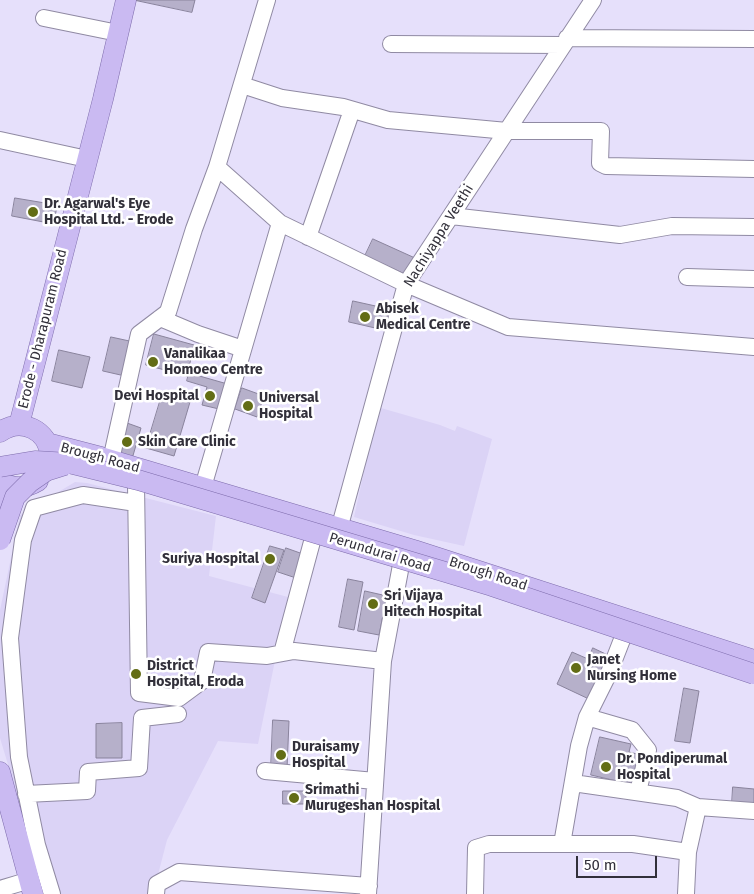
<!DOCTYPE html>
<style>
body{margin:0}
#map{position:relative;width:754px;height:894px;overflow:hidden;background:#e6e0fb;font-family:"Fira Sans",sans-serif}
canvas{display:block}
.scale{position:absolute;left:576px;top:856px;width:81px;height:22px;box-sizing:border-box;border:2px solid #32303a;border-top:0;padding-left:6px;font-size:15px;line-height:18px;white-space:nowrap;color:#32303a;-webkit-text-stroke:4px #fff;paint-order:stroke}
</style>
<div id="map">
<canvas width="754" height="894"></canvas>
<div class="scale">50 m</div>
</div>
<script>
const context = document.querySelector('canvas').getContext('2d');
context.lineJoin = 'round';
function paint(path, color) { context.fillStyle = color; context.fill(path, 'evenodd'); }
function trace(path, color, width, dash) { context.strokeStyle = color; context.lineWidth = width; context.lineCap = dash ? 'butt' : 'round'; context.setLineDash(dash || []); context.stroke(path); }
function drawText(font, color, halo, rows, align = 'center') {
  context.font = font + ' "Fira Sans",sans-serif'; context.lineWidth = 5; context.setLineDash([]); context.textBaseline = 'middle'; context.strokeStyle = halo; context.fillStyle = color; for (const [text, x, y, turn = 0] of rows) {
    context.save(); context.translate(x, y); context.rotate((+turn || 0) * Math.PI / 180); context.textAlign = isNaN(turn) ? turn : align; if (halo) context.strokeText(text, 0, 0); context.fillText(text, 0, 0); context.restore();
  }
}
paint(new Path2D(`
 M381,408L440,425L455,431L457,426L492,439L464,546L414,535L354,517L367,458Z
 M75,482L87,483L216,516L209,576L288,597L258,744L218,741L167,840L153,894H47L0,738V610L20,515Z`), '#dbd3f6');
const building = new Path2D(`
 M134,0H195L192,12Z
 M15,198L57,205L54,224L12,216Z
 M373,239L415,258L407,275L365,256Z
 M353,301L389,309L384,330L349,322Z
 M154,334L194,345L187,376L146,365Z
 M111,337L134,342L125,376L103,371Z
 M59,350L90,357L82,388L52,381Z
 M189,373L231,385L219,409L202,405L207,387L187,381Z
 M242,388L264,396L257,417L235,409Z
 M162,395L190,402L174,456L146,448Z
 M127,423L141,428L132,459L118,455Z
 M270,546L284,550L265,603L252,598Z
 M286,548L303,554L296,578L278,572Z
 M348,579L363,582L354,630L339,627Z
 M365,591L387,596L379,635L358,631Z
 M593,648L612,657L591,700L557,684L572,652L588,659Z
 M684,688L699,691L690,743L675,741Z
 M273,720L289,721L287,769L271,768Z
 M122,723V758H96V724Z
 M600,737L631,744L629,752L645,756L638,786L591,775Z
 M733,787L754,789V806L732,804Z
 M283,791H306V804H283Z`);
paint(building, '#b6b0ca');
trace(building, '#89839c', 1);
const minor = new Path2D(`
 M267,0L217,167L280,223L406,284L508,327L754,347
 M44,18L118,33
 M567,38L754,39
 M391,44L563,45
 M242,85L282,98L343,107L388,120L507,131H601L600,163L606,166L754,169
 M0,140L87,159
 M451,216L620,235L672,226L754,227
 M308,237L352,110
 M687,277L754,279
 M160,318L198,334L243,349
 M111,460L139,334L168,312L194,229L217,167
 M136,484L139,693L179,698L202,681L208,652L267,656L294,651L383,661
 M203,487L280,223
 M336,540L406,284L593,0
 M282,653L313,538
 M587,717L632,730L648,750L638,792
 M265,771L375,781
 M573,783L677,798L698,807L754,811
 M26,794L87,791L88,772L139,768L142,718L178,714
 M562,844L579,746L587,717L609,673L623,637
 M0,889L20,883
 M52,894L37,845L19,757L10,638L23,540L34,508L83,495L136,503
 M156,894L157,884L179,872L369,886
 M368,894L383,661L401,565
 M475,894L476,848L489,844H633L688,852
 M686,894L688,852L698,807`);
const major = new Path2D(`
 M19,425L103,99L126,0
 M0,432C21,417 49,430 50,456
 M47,443L101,457L414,550L754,660
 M0,481C13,489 25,489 38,481
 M0,504L6,485
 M0,772L33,894`);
trace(minor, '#908aa3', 18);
trace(major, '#7e6cac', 21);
trace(minor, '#fff', 16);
trace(major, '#cabaf2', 20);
const majorBridge = new Path2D(`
 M0,467L35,461L69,463L138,480L492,586L754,674
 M0,540L15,497L30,482L46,471L65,465`);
trace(majorBridge, '#7e6cac', 21, []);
trace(majorBridge, '#cabaf2', 20);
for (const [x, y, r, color] of [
 [33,212,6,"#636d15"],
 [365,317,6,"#636d15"],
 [153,362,6,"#636d15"],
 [210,396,6,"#636d15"],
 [248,406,6,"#636d15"],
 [127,442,6,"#636d15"],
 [270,559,6,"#636d15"],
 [373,604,6,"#636d15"],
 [576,668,6,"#636d15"],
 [136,674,6,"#636d15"],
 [281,755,6,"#636d15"],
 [606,767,6,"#636d15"],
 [294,798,6,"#636d15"]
]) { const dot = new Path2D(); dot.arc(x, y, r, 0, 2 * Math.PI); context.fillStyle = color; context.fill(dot); trace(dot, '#fff', 2); }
drawText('bold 14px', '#32303a', '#fff', [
 ["Dr. Agarwal's Eye",44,204],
 ["Hospital Ltd. - Erode",44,220],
 ["Abisek",376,309],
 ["Medical Centre",376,325],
 ["Vanalikaa",164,354],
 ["Homoeo Centre",164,370],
 ["Devi Hospital",199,396,"right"],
 ["Universal",259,398],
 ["Hospital",259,414],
 ["Skin Care Clinic",138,442],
 ["Suriya Hospital",259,559,"right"],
 ["Sri Vijaya",384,596],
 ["Hitech Hospital",384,612],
 ["Janet",587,660],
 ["Nursing Home",587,676],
 ["District",147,666],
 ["Hospital, Eroda",147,682],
 ["Duraisamy",292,747],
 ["Hospital",292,763],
 ["Dr. Pondiperumal",617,759],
 ["Hospital",617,775],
 ["Srimathi",305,790],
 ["Murugeshan Hospital",305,806]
], 'left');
drawText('14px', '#32303a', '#fff', [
 ["Nachiyappa Veethi",439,236,-58],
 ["Erode - Dharapuram Road",43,329,-76],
 ["Brough Road",100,458,15],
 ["Perundurai Road",380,553,17],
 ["Brough Road",488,574,18]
]);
</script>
